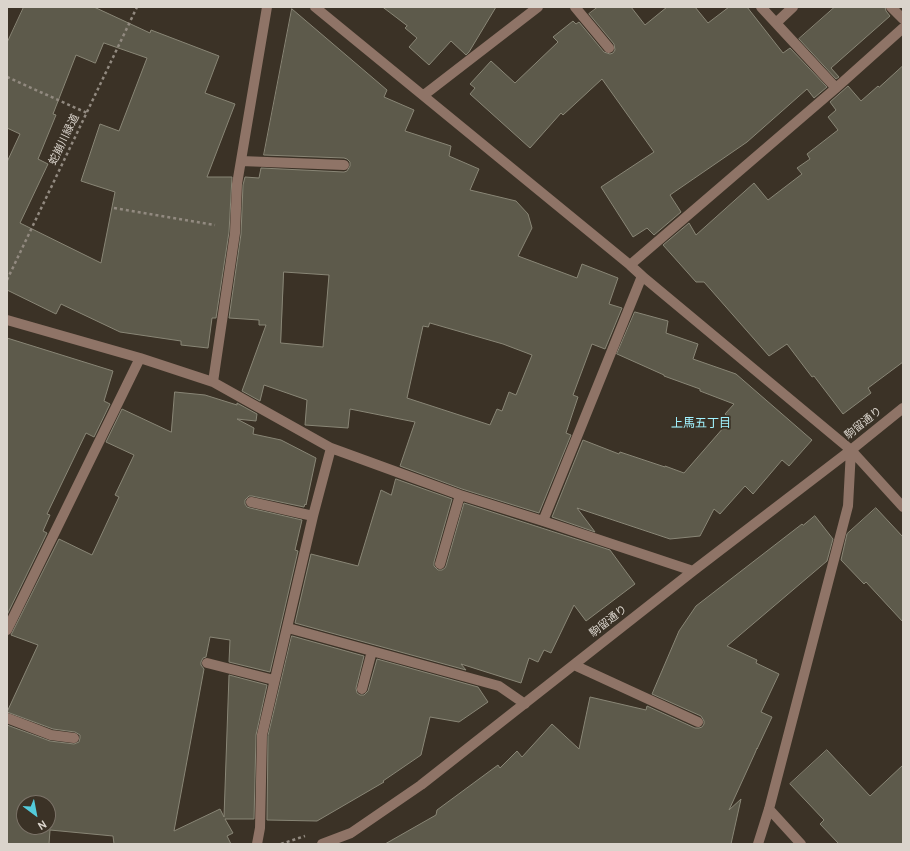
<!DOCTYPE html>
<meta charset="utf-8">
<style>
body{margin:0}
#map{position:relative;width:910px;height:851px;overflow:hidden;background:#3b3226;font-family:Overpass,sans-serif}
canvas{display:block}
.frame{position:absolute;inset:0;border:8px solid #dad4cc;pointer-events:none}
.north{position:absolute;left:16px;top:795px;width:40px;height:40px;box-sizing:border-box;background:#3b3226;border:1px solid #7b7368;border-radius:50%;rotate:148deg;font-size:11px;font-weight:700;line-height:16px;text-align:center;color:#dad4cc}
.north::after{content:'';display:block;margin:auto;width:14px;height:18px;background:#53cbdb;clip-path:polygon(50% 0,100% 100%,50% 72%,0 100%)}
</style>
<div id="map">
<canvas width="910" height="851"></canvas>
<div class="frame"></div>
<div class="north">N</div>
</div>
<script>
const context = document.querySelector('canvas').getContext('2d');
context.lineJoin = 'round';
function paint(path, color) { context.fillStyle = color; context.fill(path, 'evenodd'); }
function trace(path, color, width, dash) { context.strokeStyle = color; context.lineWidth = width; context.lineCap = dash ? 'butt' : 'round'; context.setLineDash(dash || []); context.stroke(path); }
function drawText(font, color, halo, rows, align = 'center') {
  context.font = font + ' Overpass,"Noto Sans JP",sans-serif'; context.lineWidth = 3.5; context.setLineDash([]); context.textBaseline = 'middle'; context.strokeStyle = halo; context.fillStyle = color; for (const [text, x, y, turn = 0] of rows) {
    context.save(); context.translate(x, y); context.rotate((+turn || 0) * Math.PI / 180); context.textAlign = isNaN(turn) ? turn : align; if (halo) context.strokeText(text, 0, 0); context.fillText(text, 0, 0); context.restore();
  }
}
const building = new Path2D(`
 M24,7H94L150,33L151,30L219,56L205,93L235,104L207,177H232L229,232L216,318H212L208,348L181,345V341L120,332L61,304L56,314L7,290V162L20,134L7,128V43ZM104,43L147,58L119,131L100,124L81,181L115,192L101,263L20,223L48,164L38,159L56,115L53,114L76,55L95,63Z
 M383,7H496L469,52L466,55L451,41L429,65L409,47L417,38L405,28L407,26Z
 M598,7H631L645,25L667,7H695L708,23L729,7H747L783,53L790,48L827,87L814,98L807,89L747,142L670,195L681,212L654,235L647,228L633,237L601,187L654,152L602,79L563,115L561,113L530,148L470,94L475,88L470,84L491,61L515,83L558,42L553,37L573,21L576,24L579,22L604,52L610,54L613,53L615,50L614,44L589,14Z
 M835,7H885L886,11L890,16L831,68L839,77L836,79L799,39Z
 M292,9L387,90L384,97L414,110L405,131L451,146L449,156L479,169L470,190L516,201L528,214L532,228L518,256L577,278L582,264L618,278L609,304L622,308L605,349L592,344L573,395L578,397L566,433L571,435L539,513L462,489L400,466L415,422L350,409L348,428L305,425L307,400L264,385L260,401L242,391L266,325H259V320L229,318L241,234L243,185L245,177L259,178L261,168L344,172L347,171L350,166V162L347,159L344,158L264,155ZM284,272L329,275L323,347L281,343ZM430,323L503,344L532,355L516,395L509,392L502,411L497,409L490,425L407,398L423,326L428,327Z
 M903,66V362L868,388L871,393L843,414L814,376L812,377L787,344L769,356L704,282H696L663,245L689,223L696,235L754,183L768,200L802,174L797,168L810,159L807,154L838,130L828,117L836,110L830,102L848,86L861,101L878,86L879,87Z
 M635,312L668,321L666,333L698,344L693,359L736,374L812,440L789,466L782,460L753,494L745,486L720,514L714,509L700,536L670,539L577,508L595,532L552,517L583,440L619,454L620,452L665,467V466L684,473L731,419L725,414L734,404L700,391V389L664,376V375L617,354Z
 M7,338L113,371L104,401L110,404L94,437L86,433L47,514L50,515L43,531L47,533L7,615Z
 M175,392L205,395L237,405V403L257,414L256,421L237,419L254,428L253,434L281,440L316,458L306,505L305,504L304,507L252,496H249L245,500V504L247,507L250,508L302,520L295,550L298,551L270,672L229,662L230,640L210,637L206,657L203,658L201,662V665L204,669L174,831L220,809L224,817L229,675L267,685L256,735L254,819H225L233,833L227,836L231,844H114L113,836L50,830L49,844H7V725L50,741L74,744L79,742L80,738V735L75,732L53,729L7,712L38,645L11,635L59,539L92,555L119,497L115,495L134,455L106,442L122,409L171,432ZM24,803H48V827H24Z
 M396,479L452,499L434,562V566L438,570H442L445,568L446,566L464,503L610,550L635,584L586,621L574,605L551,653L544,650L538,662L529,658L521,683L461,664L466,670L295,623L311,554L358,566L381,490L391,495Z
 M876,508L903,537V622L866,582L864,584L841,560L847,534Z
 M815,516L833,539L827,561L727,646L757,660L756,663L779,674L761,712L772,717L757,749V748L755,753L729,810L741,799L731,844H385L436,815L437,810L498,765L500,768L517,751L522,757L552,724L579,749L590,697L646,710L647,706L695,728H699L702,727L704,724V721L701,716L652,694L679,631L696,606L802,524L803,525Z
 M292,636L364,656L356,688L357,693L360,695H364L368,691L377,659L478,687L488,702L459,722L430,717L421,755L383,781L384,782L317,821L267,820L268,736Z
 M827,750L870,796L903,765V844H839L820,824L824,820L790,784Z`);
paint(building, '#5d5a4b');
trace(building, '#898676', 1);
trace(new Path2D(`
 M7,77L87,113
 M114,208L215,225
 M7,280L137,7
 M281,844L305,836`), '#928a80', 2.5, [3, 3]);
trace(new Path2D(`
 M315,7L630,265L642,276L851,450L903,507
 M575,7L609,48
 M761,7L836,88
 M891,7L903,19
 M776,23L793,7
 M424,95L538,7
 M241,161L344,165
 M630,265L836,88L903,28
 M7,320L140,358L213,382L331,448L460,495L543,521L693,571
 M213,382L235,233L237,184L267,7
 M251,502L313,516
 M543,521L642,276
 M440,564L460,495
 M288,628L499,686L525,704
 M7,630L140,358
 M207,663L274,680
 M574,665L698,722
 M362,689L372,651
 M7,718L51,735L74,738
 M769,809L801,844
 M257,844L260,828L262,735L313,516L331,448
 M322,844L351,833L421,785L693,571L851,450L903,408
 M758,844L769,809L848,506L851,450`), '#8f7467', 10);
drawText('11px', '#dad4cc', '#3b3226', [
 ["蛇崩川緑道",65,140,-64],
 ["駒留通り",864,424,-39],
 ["駒留通り",609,622,-38]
]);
drawText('12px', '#a2f3ff', '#3b3226', [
 ["上馬五丁目",701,425]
]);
</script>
